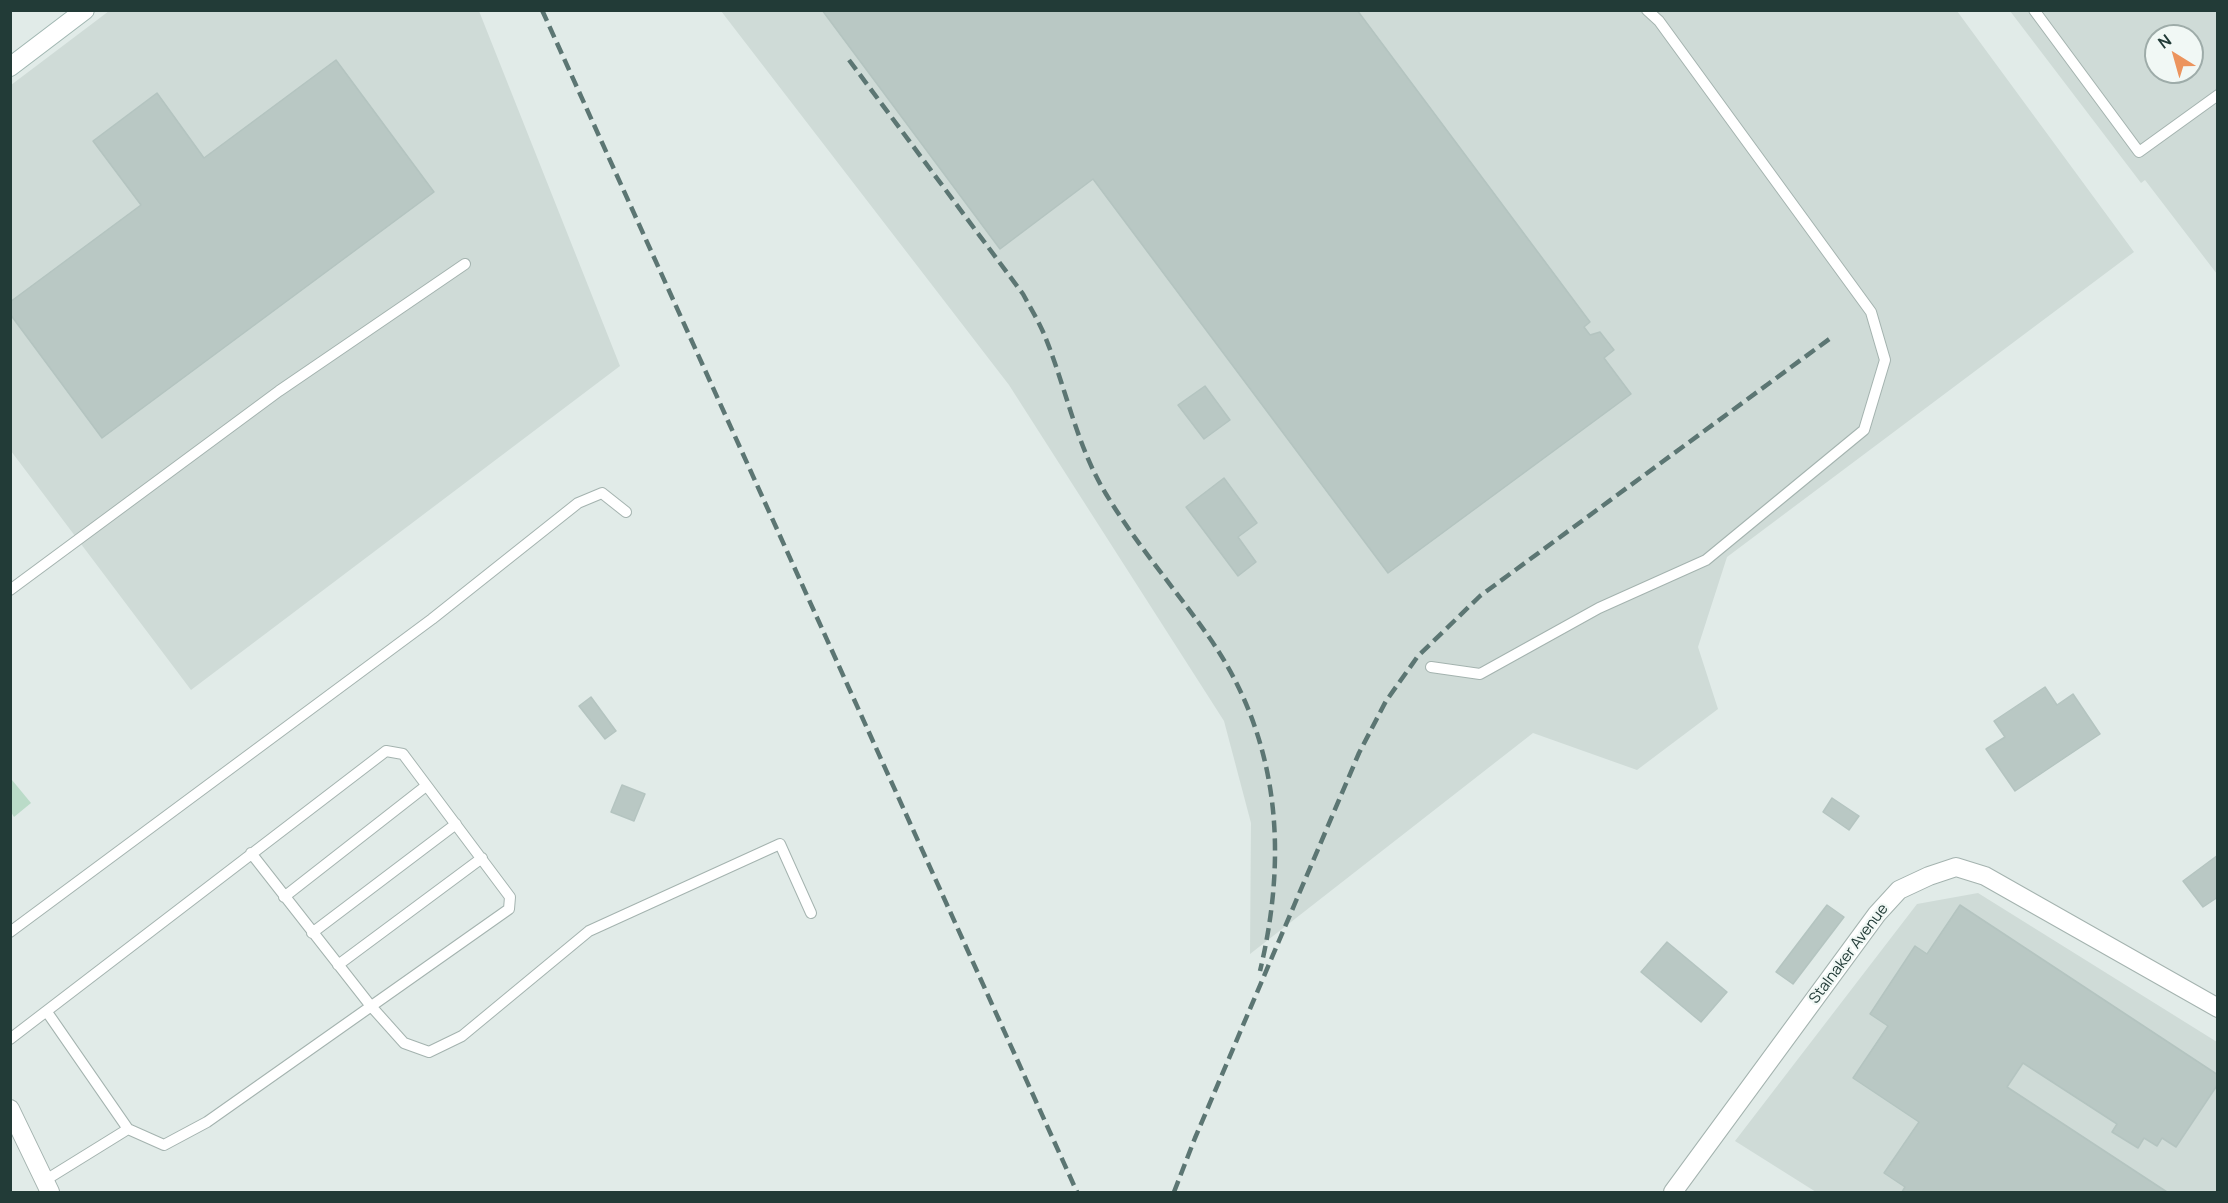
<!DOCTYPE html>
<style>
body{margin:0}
#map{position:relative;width:2228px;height:1203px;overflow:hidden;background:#e1ebe8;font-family:Manrope,sans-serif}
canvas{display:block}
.frame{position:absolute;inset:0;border:12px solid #223b37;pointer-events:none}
.north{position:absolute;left:2144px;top:24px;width:60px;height:60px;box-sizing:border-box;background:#f1f8f5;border:2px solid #9eaca9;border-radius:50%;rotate:323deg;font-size:16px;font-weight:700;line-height:24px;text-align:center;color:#223b37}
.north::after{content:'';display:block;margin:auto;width:21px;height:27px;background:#ec945d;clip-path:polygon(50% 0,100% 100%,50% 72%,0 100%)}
</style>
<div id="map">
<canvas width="2228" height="1203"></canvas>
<div class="frame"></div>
<div class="north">N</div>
</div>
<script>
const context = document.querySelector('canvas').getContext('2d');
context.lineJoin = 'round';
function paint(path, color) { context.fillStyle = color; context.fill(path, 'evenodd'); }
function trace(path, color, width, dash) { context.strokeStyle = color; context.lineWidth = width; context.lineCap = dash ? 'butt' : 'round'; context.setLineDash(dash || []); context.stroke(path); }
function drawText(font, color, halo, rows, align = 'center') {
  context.font = font + ' Manrope,sans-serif'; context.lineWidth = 4.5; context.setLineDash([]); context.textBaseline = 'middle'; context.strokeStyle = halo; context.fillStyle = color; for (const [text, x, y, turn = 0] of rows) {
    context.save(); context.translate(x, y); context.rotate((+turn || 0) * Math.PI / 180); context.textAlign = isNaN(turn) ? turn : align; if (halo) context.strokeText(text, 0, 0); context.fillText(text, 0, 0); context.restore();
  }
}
paint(new Path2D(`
 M109,11H479L620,366L191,690L11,451V85Z
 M721,11H1957L2134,252L1727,557L1698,647L1718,709L1637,770L1533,733L1250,954L1251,823L1224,721L1009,385Z
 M2010,11H2217V274L2145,180L2141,183ZM2156,36H2192V72H2156Z
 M1978,893L2217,1042V1192H1816L1735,1141L1917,904Z`), '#cfdbd7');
paint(new Path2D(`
 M12,780L31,803L14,817L11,812Z`), '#badbc8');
const building = new Path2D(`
 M822,10H1357L1590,322L1584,327L1590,335L1600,332L1614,350L1604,358L1631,394L1388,573L1093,179L1000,249Z
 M336,60L434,192L102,438L10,314V302L141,205L93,141L157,93L204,158Z
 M1205,386L1230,420L1204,439L1178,405Z
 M1224,478L1257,523L1238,537L1256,562L1238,576L1186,507Z
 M2045,687L2057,705L2073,694L2100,734L2015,791L1986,749L2005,737L1994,721Z
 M591,697L616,731L605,739L579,706Z
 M622,785L645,794L634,821L611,812Z
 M1832,798L1859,816L1849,830L1823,812Z
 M2218,855V897L2203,907L2183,881Z
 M1827,905L1844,917L1793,984L1776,972Z
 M1960,905L2218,1075V1084L2176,1147L2162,1138L2157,1146L2144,1138L2138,1148L2112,1132L2117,1124L2023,1063L2007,1087L2167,1192H1902L1905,1187L1884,1173L1919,1122L1853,1078L1888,1026L1870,1014L1915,946L1927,954Z
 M1667,942L1727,992L1701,1022L1641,972Z`);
paint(building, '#b9c8c4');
trace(building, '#b4c4c0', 1.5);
const lane = new Path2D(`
 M2034,10L2139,152L2218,95
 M10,590L279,391L465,264
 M1431,667L1480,674L1599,608L1706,560L1864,430L1885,360L1871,312L1659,21L1647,10
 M251,853L370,1005L404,1043L429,1052L462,1036L589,931L780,844L811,913
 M284,897L426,786
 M10,932L432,619L578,503L602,493L626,512
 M312,933L456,824
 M338,965L482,858
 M47,1012L128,1129
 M10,1039L386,751L403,754L510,897L509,909L207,1122L164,1145L128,1129L44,1181`);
const street = new Path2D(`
 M10,1109L50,1192
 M1673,1192L1877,914L1899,890L1929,876L1956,867L1985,876L2218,1008`);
const secondary = new Path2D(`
 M10,67L85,10`);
trace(lane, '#a4b3af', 12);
trace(street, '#a4b3af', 20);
trace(secondary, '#a0b6b1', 20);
trace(lane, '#fff', 10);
trace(street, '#fff', 18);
trace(secondary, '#fff', 18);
trace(new Path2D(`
 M542,10L1077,1192
 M849,60L1023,294C1030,307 1038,320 1044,334C1066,387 1076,445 1106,494C1136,544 1176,590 1209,637C1280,739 1288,854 1260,971
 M1174,1192L1195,1138L1359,753L1386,701L1418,656L1480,596L1832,337`), '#5c7673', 4.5, [12, 6]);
drawText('15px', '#223b37', '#f1f8f5', [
 ["Stalnaker Avenue",1849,954,-53]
]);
</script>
